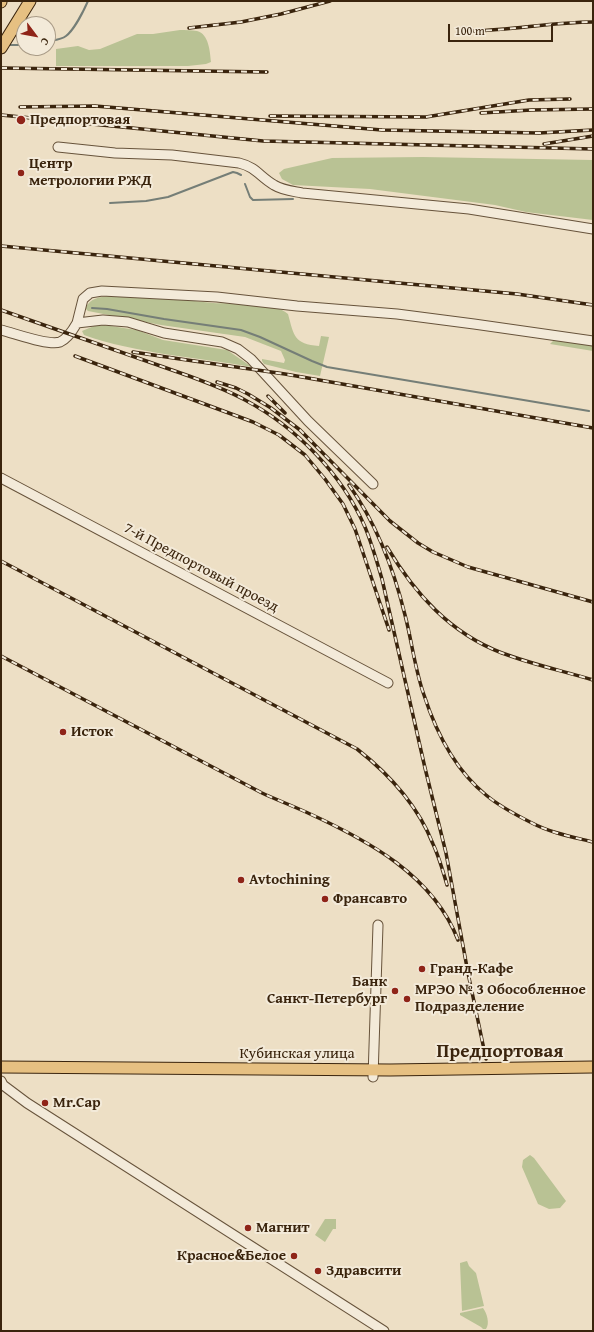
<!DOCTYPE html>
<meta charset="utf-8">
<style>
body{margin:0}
#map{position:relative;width:594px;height:1332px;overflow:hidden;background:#eddfc5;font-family:"Gentium Book Plus",serif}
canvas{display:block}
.frame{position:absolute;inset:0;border:2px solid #3a240d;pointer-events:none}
.north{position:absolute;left:16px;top:16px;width:40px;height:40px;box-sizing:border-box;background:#f3ead9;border:1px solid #a99b87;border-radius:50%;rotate:122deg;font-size:11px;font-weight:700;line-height:16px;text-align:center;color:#3a240d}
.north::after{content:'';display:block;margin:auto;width:14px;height:18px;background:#8f2418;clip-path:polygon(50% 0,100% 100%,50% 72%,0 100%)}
.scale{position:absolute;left:448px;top:24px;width:105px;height:18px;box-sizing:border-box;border:2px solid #3a240d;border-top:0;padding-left:5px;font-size:12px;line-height:14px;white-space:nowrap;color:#3a240d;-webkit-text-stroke:3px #f3ead9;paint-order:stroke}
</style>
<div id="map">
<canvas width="594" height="1332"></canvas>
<div class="frame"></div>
<div class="north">С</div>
<div class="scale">100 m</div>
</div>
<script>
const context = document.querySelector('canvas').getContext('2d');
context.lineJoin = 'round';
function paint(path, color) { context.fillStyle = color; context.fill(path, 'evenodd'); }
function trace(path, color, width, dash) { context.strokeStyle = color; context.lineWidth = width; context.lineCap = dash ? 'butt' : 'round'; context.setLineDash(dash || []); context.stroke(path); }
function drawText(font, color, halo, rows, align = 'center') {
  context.font = font + ' "Gentium Book Plus",serif'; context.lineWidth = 4; context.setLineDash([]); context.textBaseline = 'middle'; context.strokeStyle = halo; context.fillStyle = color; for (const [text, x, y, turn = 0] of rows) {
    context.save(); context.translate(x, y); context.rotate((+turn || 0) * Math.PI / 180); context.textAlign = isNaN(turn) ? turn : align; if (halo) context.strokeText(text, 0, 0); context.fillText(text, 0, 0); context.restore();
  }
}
paint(new Path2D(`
 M180,30C185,30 192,30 197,31C209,34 210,52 211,62L206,64L188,66H56V49L78,46L89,50L100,49L137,34H153Z
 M423,157L593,160V220L526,212L495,205L370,189L293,185L282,179L279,173L284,169L332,158Z
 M109,296C144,297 179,299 213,303C231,304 276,302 288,314C294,336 294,344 319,346L321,336L329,337L320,376L296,372L264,364L262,361V359L284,363L285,360L281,351L245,337L161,325L88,311L85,308C91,298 99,297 109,296Z
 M104,325L137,330L163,340L227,350L252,367C196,357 138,354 84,335L82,331L94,326Z
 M554,340L593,346V351L550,344Z
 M530,1155L534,1158L566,1201L560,1208L549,1209L538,1204L522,1167L523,1160Z
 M325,1219H336V1229H333L325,1242L315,1235Z
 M467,1261L469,1266L476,1273L484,1306L462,1311L460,1263Z
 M483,1308C487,1313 490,1324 486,1329H483L481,1327L460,1315V1313Z`), '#b9c294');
trace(new Path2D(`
 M48,41C54,40 61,40 66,36C74,30 84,10 88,1
 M8,45H24
 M245,184L250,197L253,200L293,199
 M110,203L146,201L168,197L233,172L237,173L241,175
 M92,308L107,309L164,319L241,330L260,337L312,361L327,367L589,411`), '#757e77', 2);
const minor = new Path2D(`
 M58,147L115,153L172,155L239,163C256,167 260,177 274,185C282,190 292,191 302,193L469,209L593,229
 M77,323L83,299L90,293L102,291L217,297L297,306L397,314L474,324L593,341
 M1,330C14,333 48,346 60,342C67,339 73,330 77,323L103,320L128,322L164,333L222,342L238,349L251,359L308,421L373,484
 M1,478L388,683
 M373,1077L378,925
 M1,1081L3,1085L27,1103L384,1331`);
const major = new Path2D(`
 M1,2V1
 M1,48L30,1
 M1,1067L390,1070L593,1067`);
trace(minor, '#67533b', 11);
trace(major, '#3a240d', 13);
trace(minor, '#f3ead9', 9);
trace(major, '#e6c082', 11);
const rail = new Path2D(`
 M189,28L241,22L281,14L330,1
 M474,31C514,30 553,22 593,22
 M1,68L267,72
 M20,107L95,106L382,130L539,133L593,130
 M481,113L531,110L593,109
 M1,115L263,141L593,149
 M270,116L426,117L529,100L570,99
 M544,144L593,136
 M1,246L517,294L593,305
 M1,310L189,376C208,383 227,390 245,400C296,427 342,474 365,527C372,544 377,562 382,579L425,768L446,853L468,973L486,1059
 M133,352L180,359L285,374L593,428
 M75,356L253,422L279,435L305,455L325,479L343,504L355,529L389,630
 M217,382L236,388L248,394L271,408L300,430L390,521L418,543L433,552L468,567L593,602
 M268,396L285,413
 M349,485C376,523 394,570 405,615C412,642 415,670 424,695C436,732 455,770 486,795C499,806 516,815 532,823C551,833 573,837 593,842
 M387,547C415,594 450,633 502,653C531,664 563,671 593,680
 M1,561L357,749C389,774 418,806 433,844C439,857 443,871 447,885
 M1,656L262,793C277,800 293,806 308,813C367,840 433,875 458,940`);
trace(rail, '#3a240d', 3.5);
trace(rail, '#f3ead9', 2, [6]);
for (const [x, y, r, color] of [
 [21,120,5,"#8f2418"],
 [21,173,4,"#8f2418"],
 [63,732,4,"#8f2418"],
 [241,880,4,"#8f2418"],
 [325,899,4,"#8f2418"],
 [422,969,4,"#8f2418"],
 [395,991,4,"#8f2418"],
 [407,999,4,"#8f2418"],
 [45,1103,4,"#8f2418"],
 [248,1228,4,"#8f2418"],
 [294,1256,4,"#8f2418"],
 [318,1271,4,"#8f2418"]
]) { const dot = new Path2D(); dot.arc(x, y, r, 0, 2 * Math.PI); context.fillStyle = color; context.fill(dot); trace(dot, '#f3ead9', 1.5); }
drawText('bold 15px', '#3a240d', '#f3ead9', [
 ["Предпортовая",30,120],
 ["Центр",29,164],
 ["метрологии РЖД",29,181],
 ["Исток",71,732],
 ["Avtochining",249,880],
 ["Франсавто",333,899],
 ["Гранд-Кафе",430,969],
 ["Банк",387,982,"right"],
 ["Санкт-Петербург",387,999,"right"],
 ["МРЭО № 3 Обособленное",415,990],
 ["Подразделение",415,1007],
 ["Mr.Cap",53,1103],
 ["Магнит",256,1228],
 ["Красное&Белое",286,1256,"right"],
 ["Здравсити",326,1271]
], 'left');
drawText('15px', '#3a240d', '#f3ead9', [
 ["7-й Предпортовый проезд",201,568,28],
 ["Кубинская улица",297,1054]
]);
drawText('bold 19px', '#3a240d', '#f3ead9', [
 ["Предпортовая",500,1052]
]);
</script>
